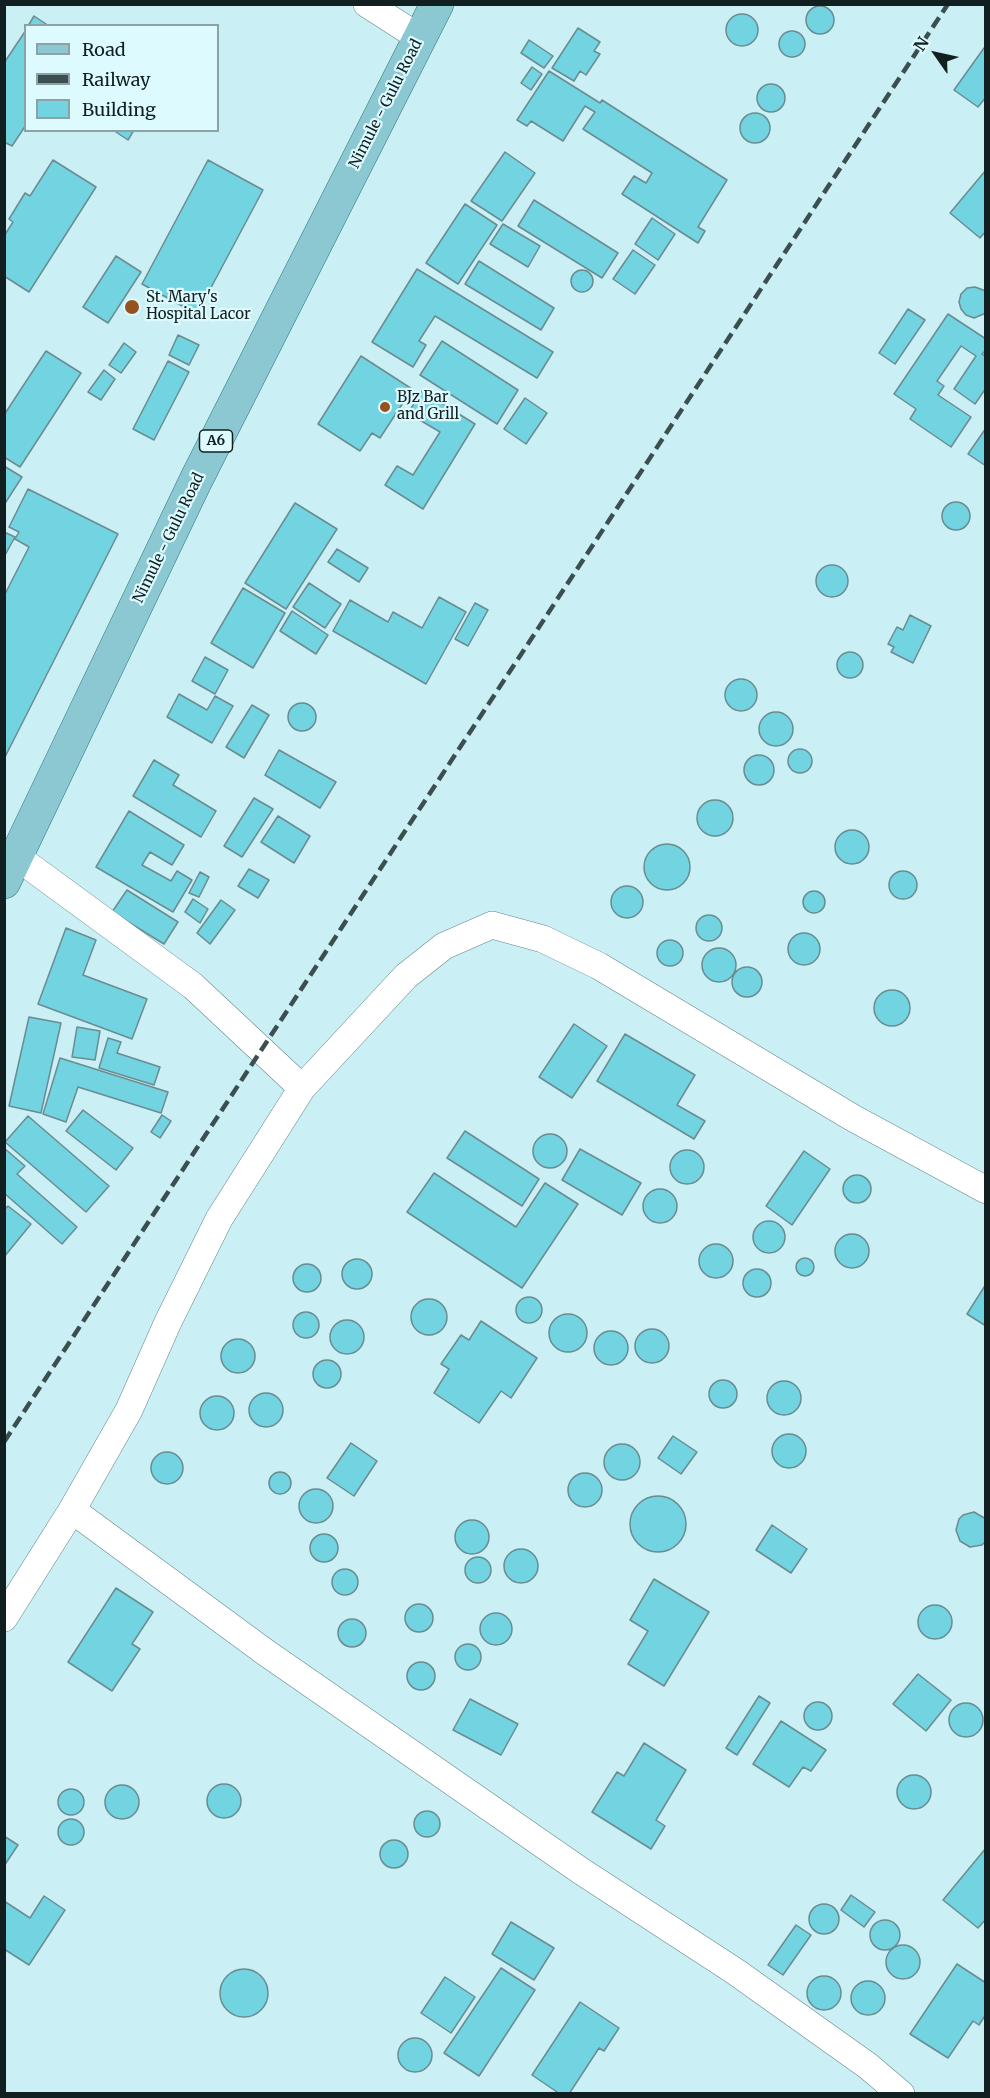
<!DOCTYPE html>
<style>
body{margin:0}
#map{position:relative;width:990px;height:2098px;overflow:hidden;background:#caeff4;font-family:Merriweather,serif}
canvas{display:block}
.frame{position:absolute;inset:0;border:6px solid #111f21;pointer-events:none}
.legend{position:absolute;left:24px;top:24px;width:195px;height:108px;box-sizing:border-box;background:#ddfbff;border:2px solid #8ba3a6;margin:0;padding:8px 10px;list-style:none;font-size:18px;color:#111f21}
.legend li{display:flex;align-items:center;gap:12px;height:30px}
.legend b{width:30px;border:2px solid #8ba3a6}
.north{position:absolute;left:906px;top:24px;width:60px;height:60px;-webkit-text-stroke:4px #ddfbff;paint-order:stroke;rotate:304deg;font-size:16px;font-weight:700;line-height:24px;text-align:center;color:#111f21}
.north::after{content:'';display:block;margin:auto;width:21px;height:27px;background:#111f21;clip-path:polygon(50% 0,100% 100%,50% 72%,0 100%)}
</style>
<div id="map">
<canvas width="990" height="2098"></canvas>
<div class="frame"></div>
<ul class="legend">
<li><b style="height:8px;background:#8bc8d1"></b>Road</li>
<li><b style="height:8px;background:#3b4f51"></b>Railway</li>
<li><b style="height:16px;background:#72d3e1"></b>Building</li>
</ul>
<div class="north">N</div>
</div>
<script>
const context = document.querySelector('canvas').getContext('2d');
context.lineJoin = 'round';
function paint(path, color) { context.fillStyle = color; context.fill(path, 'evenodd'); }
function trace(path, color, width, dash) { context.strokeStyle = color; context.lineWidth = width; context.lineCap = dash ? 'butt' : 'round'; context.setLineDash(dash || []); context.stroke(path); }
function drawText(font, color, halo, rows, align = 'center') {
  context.font = font + ' Merriweather,serif'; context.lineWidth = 4.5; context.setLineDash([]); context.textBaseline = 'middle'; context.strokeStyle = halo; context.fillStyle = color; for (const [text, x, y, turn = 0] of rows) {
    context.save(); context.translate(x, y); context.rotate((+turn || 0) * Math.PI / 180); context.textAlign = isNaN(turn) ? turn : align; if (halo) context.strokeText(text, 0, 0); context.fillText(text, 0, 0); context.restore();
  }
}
const building = new Path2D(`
 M806 20a14 14 0 1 1 28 0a14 14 0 1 1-28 0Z
 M726 30a16 16 0 1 1 32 0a16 16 0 1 1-32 0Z
 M34,16L49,26H28Z
 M578,28L600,42L594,51L600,54L586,75L580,71L574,81L552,68Z
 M26,30V125L12,146L4,142V63Z
 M779 44a13 13 0 1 1 26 0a13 13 0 1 1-26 0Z
 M529,40L553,56L544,68L521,53Z
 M984,48L986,50V97L978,107L954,90Z
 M532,67L542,74L531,90L521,83Z
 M549,71L600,103L602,100L727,180L698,227L705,231L698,243L622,194L634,176L646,183L652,173L583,129L595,112L585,106L563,141L531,121L527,126L517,120Z
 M757 98a14 14 0 1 1 28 0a14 14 0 1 1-28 0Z
 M740 128a15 15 0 1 1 30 0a15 15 0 1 1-30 0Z
 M113,130H134L128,140Z
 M505,152L535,173L502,221L471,201Z
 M53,160L96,187L29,292L4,276V236L13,222L9,219L25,193L30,196Z
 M208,160L263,190L197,314L142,284Z
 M986,170V231L980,238L950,213Z
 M534,200L618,253L602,278L518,226Z
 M465,204L497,225L458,284L426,263Z
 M652,218L675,234L658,260L635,244Z
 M503,224L540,246L528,267L490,244Z
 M633,250L655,265L635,294L613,279Z
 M116,256L141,272L108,323L83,307Z
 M479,261L554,308L541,330L465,284Z
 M417,269L553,352L537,378L435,316L419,341L426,345L413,367L372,342Z
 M571 281a11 11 0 1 1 22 0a11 11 0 1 1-22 0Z
 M975,287L986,291V313L974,318L966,315L961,309L959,302L961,294L967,288Z
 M908,309L925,320L895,364L879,353Z
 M948,314L986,339V350L982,354L986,357V388L975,404L954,389L976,356L961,346L937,381L944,386L938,395L971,417L951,447L910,419L916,409L894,394Z
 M178,335L199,345L189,365L169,355Z
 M442,341L518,390L497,424L420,375Z
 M124,343L136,352L121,373L109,365Z
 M46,351L81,373L20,467L4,457V415Z
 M361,356L412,389L380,438L372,433L360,451L318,424Z
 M168,361L189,372L154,440L133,429Z
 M104,370L115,379L101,400L88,392Z
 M422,391L475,424L423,509L385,485L397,466L413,475L440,432L408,413Z
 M525,398L547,413L526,444L504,429Z
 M986,428V466L968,454Z
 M4,466L22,477L4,505Z
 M28,489L118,534L4,759V596L29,547L15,539L19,532L9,527Z
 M942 516a14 14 0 1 1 28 0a14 14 0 1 1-28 0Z
 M295,503L337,529L286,609L245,583Z
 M4,532L15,537L4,557Z
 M337,549L368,568L359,582L328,562Z
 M816 581a16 16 0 1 1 32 0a16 16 0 1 1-32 0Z
 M309,583L341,604L325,628L293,607Z
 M243,588L285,613L253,668L211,643Z
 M439,597L466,612L426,684L333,631L350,600L388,622L393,612L422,628Z
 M475,603L488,610L468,646L455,639Z
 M292,611L328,635L316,654L280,631Z
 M910,615L931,626L913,663L891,652L894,647L888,644L897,627L903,630Z
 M837 665a13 13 0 1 1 26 0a13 13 0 1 1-26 0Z
 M205,657L228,670L215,694L192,681Z
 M725 695a16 16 0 1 1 32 0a16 16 0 1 1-32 0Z
 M179,694L207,710L215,696L233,706L212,743L167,717Z
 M288 717a14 14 0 1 1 28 0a14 14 0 1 1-28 0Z
 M252,705L269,715L244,758L226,747Z
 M759 729a17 17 0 1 1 34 0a17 17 0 1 1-34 0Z
 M788 761a12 12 0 1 1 24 0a12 12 0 1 1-24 0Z
 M279,750L336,782L320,808L265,775Z
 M744 770a15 15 0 1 1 30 0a15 15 0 1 1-30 0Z
 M154,760L179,775L173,785L216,811L201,837L133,796Z
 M254,798L273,809L242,857L224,846Z
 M697 818a18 18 0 1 1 36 0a18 18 0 1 1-36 0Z
 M129,811L184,845L172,865L150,852L142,865L171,881L177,871L192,880L173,912L96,867Z
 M278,816L310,836L294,863L261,842Z
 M835 847a17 17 0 1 1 34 0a17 17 0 1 1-34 0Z
 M644 867a23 23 0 1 1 46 0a23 23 0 1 1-46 0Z
 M249,869L269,880L258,898L238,886Z
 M889 885a14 14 0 1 1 28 0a14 14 0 1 1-28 0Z
 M200,872L209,877L199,897L189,893Z
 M611 902a16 16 0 1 1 32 0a16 16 0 1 1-32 0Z
 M127,890L178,922L164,944L112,912Z
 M803 902a11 11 0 1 1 22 0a11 11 0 1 1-22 0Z
 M193,899L208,909L200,923L185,912Z
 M221,900L235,910L210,944L197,933Z
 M696 928a13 13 0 1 1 26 0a13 13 0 1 1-26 0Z
 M66,928L96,940L83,975L147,999L132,1039L38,1004Z
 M788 949a16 16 0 1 1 32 0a16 16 0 1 1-32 0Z
 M657 953a13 13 0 1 1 26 0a13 13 0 1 1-26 0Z
 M702 965a17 17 0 1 1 34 0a17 17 0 1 1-34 0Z
 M732 982a15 15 0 1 1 30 0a15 15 0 1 1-30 0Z
 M874 1008a18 18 0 1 1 36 0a18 18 0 1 1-36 0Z
 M29,1017L61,1023L41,1113L9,1106Z
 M574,1024L607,1046L572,1098L539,1077Z
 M77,1027L100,1031L95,1060L72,1057Z
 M625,1034L695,1075L677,1105L705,1121L694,1139L597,1081Z
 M108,1038L121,1042L117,1053L160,1067L154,1085L99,1068Z
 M60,1058L168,1092L161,1113L78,1087L66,1122L43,1114Z
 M83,1110L133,1148L116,1170L66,1131Z
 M162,1115L171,1121L160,1138L151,1132Z
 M28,1116L109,1186L86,1212L5,1142Z
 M465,1131L539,1179L522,1206L447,1158Z
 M533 1151a17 17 0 1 1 34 0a17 17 0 1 1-34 0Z
 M4,1148L25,1166L17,1174L77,1227L62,1244L4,1193Z
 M580,1149L641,1183L622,1215L562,1180Z
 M670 1167a17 17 0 1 1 34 0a17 17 0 1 1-34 0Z
 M804,1151L830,1169L792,1225L766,1206Z
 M434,1173L516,1227L545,1183L578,1204L522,1288L407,1212Z
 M843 1189a14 14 0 1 1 28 0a14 14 0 1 1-28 0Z
 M643 1206a17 17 0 1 1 34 0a17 17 0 1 1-34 0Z
 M8,1206L31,1224L4,1257V1210Z
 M753 1237a16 16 0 1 1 32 0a16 16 0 1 1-32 0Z
 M835 1251a17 17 0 1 1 34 0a17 17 0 1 1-34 0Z
 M699 1261a17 17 0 1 1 34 0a17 17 0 1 1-34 0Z
 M796 1267a9 9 0 1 1 18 0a9 9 0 1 1-18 0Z
 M342 1274a15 15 0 1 1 30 0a15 15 0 1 1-30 0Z
 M293 1278a14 14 0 1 1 28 0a14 14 0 1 1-28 0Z
 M743 1283a14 14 0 1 1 28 0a14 14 0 1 1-28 0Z
 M986,1284V1326L967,1314Z
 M516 1310a13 13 0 1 1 26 0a13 13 0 1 1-26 0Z
 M411 1317a18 18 0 1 1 36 0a18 18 0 1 1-36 0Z
 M293 1325a13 13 0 1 1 26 0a13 13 0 1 1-26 0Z
 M549 1333a19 19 0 1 1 38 0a19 19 0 1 1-38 0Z
 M330 1337a17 17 0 1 1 34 0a17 17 0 1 1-34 0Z
 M481,1321L537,1358L511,1398L501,1391L479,1423L434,1393L449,1369L441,1364L461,1335L469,1340Z
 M635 1346a17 17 0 1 1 34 0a17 17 0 1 1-34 0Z
 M594 1348a17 17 0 1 1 34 0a17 17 0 1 1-34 0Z
 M221 1356a17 17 0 1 1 34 0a17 17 0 1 1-34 0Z
 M313 1374a14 14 0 1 1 28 0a14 14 0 1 1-28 0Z
 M709 1394a14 14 0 1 1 28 0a14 14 0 1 1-28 0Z
 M767 1398a17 17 0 1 1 34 0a17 17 0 1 1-34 0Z
 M249 1410a17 17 0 1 1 34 0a17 17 0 1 1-34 0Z
 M200 1413a17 17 0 1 1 34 0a17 17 0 1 1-34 0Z
 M772 1451a17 17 0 1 1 34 0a17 17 0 1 1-34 0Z
 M673,1436L697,1452L681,1474L658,1458Z
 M351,1443L377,1461L354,1496L327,1478Z
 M604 1462a18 18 0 1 1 36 0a18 18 0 1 1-36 0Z
 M151 1468a16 16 0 1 1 32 0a16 16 0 1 1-32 0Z
 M269 1483a11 11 0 1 1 22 0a11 11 0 1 1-22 0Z
 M568 1490a17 17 0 1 1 34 0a17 17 0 1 1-34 0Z
 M299 1506a17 17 0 1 1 34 0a17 17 0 1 1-34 0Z
 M630 1524a28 28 0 1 1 56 0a28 28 0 1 1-56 0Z
 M974,1512L986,1519V1541L982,1545L970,1547L960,1541L956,1530L959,1519L963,1515Z
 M455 1537a17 17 0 1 1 34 0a17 17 0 1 1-34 0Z
 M772,1525L807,1549L791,1573L756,1550Z
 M310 1548a14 14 0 1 1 28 0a14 14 0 1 1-28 0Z
 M504 1566a17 17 0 1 1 34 0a17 17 0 1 1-34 0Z
 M465 1570a13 13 0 1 1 26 0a13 13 0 1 1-26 0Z
 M332 1582a13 13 0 1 1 26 0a13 13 0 1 1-26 0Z
 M654,1579L709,1612L664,1686L628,1664L648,1631L630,1620Z
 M116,1588L153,1612L132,1644L140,1649L112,1691L68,1662Z
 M405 1618a14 14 0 1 1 28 0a14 14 0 1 1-28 0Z
 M918 1622a17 17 0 1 1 34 0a17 17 0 1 1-34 0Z
 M480 1629a16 16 0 1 1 32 0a16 16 0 1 1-32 0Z
 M338 1633a14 14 0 1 1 28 0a14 14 0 1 1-28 0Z
 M455 1657a13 13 0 1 1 26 0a13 13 0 1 1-26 0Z
 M407 1676a14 14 0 1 1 28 0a14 14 0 1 1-28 0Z
 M918,1674L951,1700L926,1731L893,1704Z
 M759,1696L770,1703L737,1755L726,1748Z
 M470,1699L518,1724L501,1755L453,1730Z
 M804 1716a14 14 0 1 1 28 0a14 14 0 1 1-28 0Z
 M949 1720a17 17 0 1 1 34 0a17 17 0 1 1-34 0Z
 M781,1721L826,1750L811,1771L803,1767L789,1787L753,1764Z
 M644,1743L686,1770L656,1820L665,1826L651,1849L592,1812L617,1772L624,1776Z
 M897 1792a17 17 0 1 1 34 0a17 17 0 1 1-34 0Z
 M207 1801a17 17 0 1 1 34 0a17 17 0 1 1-34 0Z
 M105 1802a17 17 0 1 1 34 0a17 17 0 1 1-34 0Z
 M58 1802a13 13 0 1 1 26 0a13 13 0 1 1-26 0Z
 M414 1824a13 13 0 1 1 26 0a13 13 0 1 1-26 0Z
 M58 1832a13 13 0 1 1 26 0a13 13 0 1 1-26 0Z
 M4,1836L18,1845L4,1866Z
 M380 1854a14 14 0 1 1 28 0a14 14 0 1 1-28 0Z
 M986,1848V1919L978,1928L943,1900Z
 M851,1895L875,1912L864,1927L841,1910Z
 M44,1896L65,1910L29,1965L4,1949V1901L30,1918Z
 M809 1919a15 15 0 1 1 30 0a15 15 0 1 1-30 0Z
 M870 1935a15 15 0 1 1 30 0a15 15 0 1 1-30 0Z
 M511,1922L554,1948L534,1980L492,1954Z
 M796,1925L811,1935L783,1975L768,1965Z
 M886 1962a17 17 0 1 1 34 0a17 17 0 1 1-34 0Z
 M957,1964L986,1983V2014L979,2025L973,2021L948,2058L910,2034Z
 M501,1968L535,1990L479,2076L444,2053Z
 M220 1993a24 24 0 1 1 48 0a24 24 0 1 1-48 0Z
 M807 1993a17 17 0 1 1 34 0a17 17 0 1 1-34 0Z
 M445,1977L475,1997L451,2033L421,2013Z
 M851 1998a17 17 0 1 1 34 0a17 17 0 1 1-34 0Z
 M580,2002L619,2028L604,2051L599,2048L569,2094H560L532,2075Z
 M398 2055a17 17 0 1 1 34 0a17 17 0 1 1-34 0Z`);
paint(building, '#72d3e1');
trace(building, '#6a8c91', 1.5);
const minor = new Path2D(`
 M367,4L420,38
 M17,857L193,986L302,1088
 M72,1510L265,1652L581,1871L736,1972L868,2066L901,2094
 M4,1618L72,1510L129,1410L168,1322L219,1219L302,1088L406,976L444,946L492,925L543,939L599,966L853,1118L986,1190`);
const primary = new Path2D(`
 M4,882L196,480L437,4`);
trace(minor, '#65868b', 28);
trace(primary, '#2e757f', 34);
trace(minor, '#fff', 27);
trace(primary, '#8bc8d1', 33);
trace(new Path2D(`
 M4,1442L948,4`), '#3b4f51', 4.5, [12, 6]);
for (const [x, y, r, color] of [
 [132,307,8,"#94531e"],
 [385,407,6,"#94531e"]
]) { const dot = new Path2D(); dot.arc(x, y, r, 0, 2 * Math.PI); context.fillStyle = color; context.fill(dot); trace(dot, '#ddfbff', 2); }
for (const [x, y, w] of [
 [216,441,33]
]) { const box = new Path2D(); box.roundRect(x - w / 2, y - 11, w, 22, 4.5); context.fillStyle = '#ddfbff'; context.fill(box); trace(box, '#111f21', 1.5); }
drawText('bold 14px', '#111f21', null, [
 ["A6",216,441]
]);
drawText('15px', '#111f21', '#ddfbff', [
 ["Nimule - Gulu Road",386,104,-63],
 ["Nimule - Gulu Road",169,538,-64]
]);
drawText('15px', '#111f21', '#ddfbff', [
 ["St. Mary's",146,298],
 ["Hospital Lacor",146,315],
 ["BJz Bar",397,398],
 ["and Grill",397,415]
], 'left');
</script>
